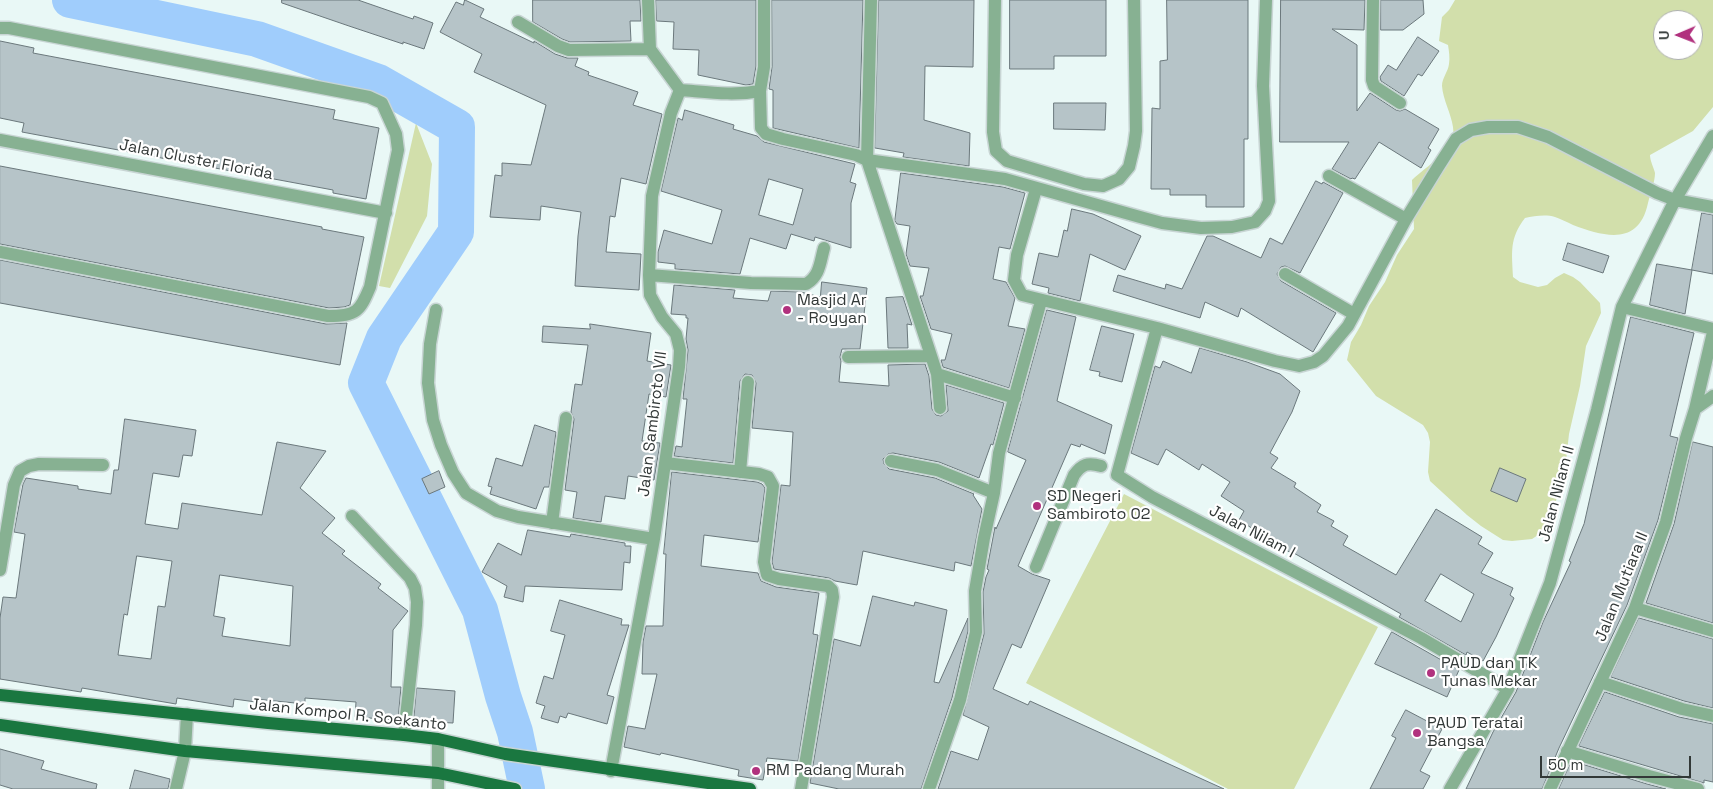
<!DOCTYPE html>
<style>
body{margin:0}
#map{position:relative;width:1713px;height:789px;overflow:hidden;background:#e9f8f6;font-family:"Space Grotesk",sans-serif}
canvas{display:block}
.north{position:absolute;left:1653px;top:10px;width:50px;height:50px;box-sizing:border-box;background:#fff;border:1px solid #adafaf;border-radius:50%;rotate:269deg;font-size:14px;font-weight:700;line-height:20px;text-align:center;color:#323837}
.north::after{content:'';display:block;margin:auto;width:18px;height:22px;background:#b1317e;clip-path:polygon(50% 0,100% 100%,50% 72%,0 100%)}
.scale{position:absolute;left:1540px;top:756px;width:151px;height:22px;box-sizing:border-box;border:2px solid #323837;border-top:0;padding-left:6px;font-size:15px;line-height:18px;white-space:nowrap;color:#323837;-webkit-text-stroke:4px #fff;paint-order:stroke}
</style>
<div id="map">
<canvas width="1713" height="789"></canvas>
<div class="north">U</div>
<div class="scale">50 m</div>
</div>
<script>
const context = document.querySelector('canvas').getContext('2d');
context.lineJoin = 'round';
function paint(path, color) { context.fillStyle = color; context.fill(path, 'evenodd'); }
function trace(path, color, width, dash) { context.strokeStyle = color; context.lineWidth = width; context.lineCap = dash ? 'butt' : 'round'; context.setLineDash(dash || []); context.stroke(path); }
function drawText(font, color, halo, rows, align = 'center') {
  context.font = font + ' "Space Grotesk",sans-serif'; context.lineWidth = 4.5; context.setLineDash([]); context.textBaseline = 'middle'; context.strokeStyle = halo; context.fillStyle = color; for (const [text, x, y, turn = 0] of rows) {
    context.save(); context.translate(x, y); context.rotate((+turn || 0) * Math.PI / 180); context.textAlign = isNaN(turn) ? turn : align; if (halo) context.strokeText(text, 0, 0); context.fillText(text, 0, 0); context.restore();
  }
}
paint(new Path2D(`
 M1455,0H1713V107L1693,131L1650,155C1650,161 1654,168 1655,173C1655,182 1650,194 1648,203C1639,246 1605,237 1573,225C1567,222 1561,219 1555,217C1546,214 1534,216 1525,218C1509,239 1512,252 1513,277L1520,282L1538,287L1547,285L1555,278L1564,273L1573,277L1580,282L1600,303L1601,313L1586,346L1580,386L1569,434L1566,461L1558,491L1552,521L1547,529L1532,539L1512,541L1503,540L1481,526L1467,515L1430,481L1428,472L1430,442L1428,433L1423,425L1376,396L1347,360L1351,342L1361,325L1369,306L1385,282L1397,255L1414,229L1412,180C1425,167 1457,149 1453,127C1451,113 1443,100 1442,86C1442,78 1448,72 1449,64C1450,58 1449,51 1448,45L1439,41L1442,17L1449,10ZM1663,20H1693V50H1663Z
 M416,123L432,164L427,216L390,288L379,286Z
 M1124,494L1378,627L1294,789H1228L1026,683Z`), '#d2dfab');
trace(new Path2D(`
 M70,0L257,39L378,82L457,127L456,232L384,338L366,383L480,610L503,696L515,732L527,789`), '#a0cdfc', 36);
const building = new Path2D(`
 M282,0H358L413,19L414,16L433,23L424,49L403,42V44L349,26L282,3Z
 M465,0L484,9L480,17L534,43V41L555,54L567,58H578L575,66L589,72L588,75L638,92L633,105L662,114L646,184L621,178L615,217L610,216L606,252L641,254L639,290L575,286L578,236L581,212L541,206L540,220L490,217L495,175L502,176V163L531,165L546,105L474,72L482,54L440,32L456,2L463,5Z
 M533,0H640L641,21H630L631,41L570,42L562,39L533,22Z
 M656,0H756V66L753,84L746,85L698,75L699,50L673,49L674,22L657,21Z
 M772,0H863L859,148L773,128V90L769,89L772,67Z
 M879,0H974L973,67L925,66L924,120L970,133L969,166L903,157L904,153L875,148Z
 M1010,0H1106V56H1054V69H1010Z
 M1167,0H1248V139H1244V207H1206V195H1170V189H1151L1152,108L1160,109V61L1167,60Z
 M1281,0H1365L1364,30L1332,29L1357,45V111L1370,93L1396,110L1400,111L1405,109L1439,129L1428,148L1431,150L1421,168L1379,142L1355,179L1352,178L1351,179L1332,169L1349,142H1280Z
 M1381,0H1423L1424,14L1403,30H1381Z
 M1418,37L1439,51L1422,76L1418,74L1404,96L1381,81L1380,77L1388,65L1396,70Z
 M0,41L34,48L33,53L335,110L333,119L379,128L366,199L333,193V190L22,132L24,123L0,118Z
 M1054,103H1106L1105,130L1054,129Z
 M685,110L734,125L733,129L757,136L764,142L855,164L850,182L856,184L851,203V248L815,237L814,241L791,234L786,249L750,238L740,274L675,269V264L658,262V252L664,230L712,244L722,210L661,191L678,118L682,120ZM769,179L803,189L793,225L759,215Z
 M0,166L322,227V229L364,237L350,305L344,307L329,308L0,244Z
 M901,173L1003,187L1025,193L1010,249L999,247L993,279L1006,282L1015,298L1008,326L1025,329L1009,388L943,367L941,360H945L952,334L931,329L920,296H923L929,268L910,266L906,254L910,226L897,224L895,221Z
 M1316,181L1322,184L1323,182L1343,193L1300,273L1285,266L1281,267L1277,274L1281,281L1336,313L1313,352L1241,308L1238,317L1205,302L1200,318L1113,291L1118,275L1165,289L1166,284L1182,289L1207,236H1213L1261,258L1270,238L1282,244Z
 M1072,209L1093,214L1141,236L1125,270L1090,254L1080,301L1048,293L1049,288L1032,284L1039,253L1058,257L1064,230L1067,231Z
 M1702,213L1713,215V274L1692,270Z
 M1568,243L1609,256L1603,273L1563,260Z
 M0,260L326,324L347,323L340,365L0,303Z
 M1657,264L1692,270L1685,314L1650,305Z
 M822,282L867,288L860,349H842L840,357L841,361L839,382L889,386L888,365L925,364L929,376L932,409L936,415L941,416L948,411L946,385L1004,403L993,445L991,444L979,478L939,462L893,453L888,454L883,459L884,464L889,469L935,478L974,494L973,495L982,509L971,566L955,562L954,571L863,551L857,585L835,581L829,578L774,569L772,562L781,485L790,486L793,432L752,428L756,383L752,375L745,374L740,381L733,463L674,456L676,446L682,447L687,399H683L688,350L686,339L688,318H686V315L671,314L674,285L735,290L733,298L768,301L771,291L801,292L820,297Z
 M903,297L912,325L907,324L908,348H888L886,298Z
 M1047,310L1076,317L1057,401L1112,425L1105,454L1081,444L1080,447L1071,444L1018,566L1032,574L1050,580L1021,648L1012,644L993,689L1028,705L1030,701L1224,789H938L951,751L978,760L989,727L963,715L984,634L983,592L986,577L989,570L987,569L995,527L996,529L1026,460L1008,452Z
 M1631,317L1694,333L1670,436L1678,438L1658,520L1627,605L1559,748L1542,789H1466L1493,732L1516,692L1543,622L1571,562L1569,561L1584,524Z
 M590,324L651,333L647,361L671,365L666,397L649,394L642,441L660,443L654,480L628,476L625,499L605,496L601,522L573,518L577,492L565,490L574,419L571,412L575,384L582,385L588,345L542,342L543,326L590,329Z
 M1102,326L1134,334L1122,382L1099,376L1100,372L1090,370Z
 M1200,348L1247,362L1280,374L1300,391L1292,412L1270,453L1278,458L1271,468L1296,483L1294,487L1321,505L1317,512L1334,521L1331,526L1348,536L1343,545L1396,575L1436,509L1482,537L1478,544L1493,553L1481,573L1513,588L1510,595L1514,598L1496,637L1483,661L1467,652L1466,655L1399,617L1401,614L1292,552L1291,553L1239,520L1244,511L1221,496L1230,482L1202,464L1199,470L1166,449L1158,465L1131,453L1155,366L1160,368L1163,361L1191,373ZM1441,574L1474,594L1461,622L1425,601Z
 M125,419L196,430L192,456L183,455L179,477L153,473L145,524L178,529L182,503L262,515L277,442L326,451L300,488L335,518L322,533L345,551L342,554L381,584L378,588L408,611L393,630L391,687H401L398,720L355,717L356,702L305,698V704L256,699V702L234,699L233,707L177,698L176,704L82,688L81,692L0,679V618L3,597L16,598L25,534L14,532L23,484L26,478L78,486V489L111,494L114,470H118ZM137,556L172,561L165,607L158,606L151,659L118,655L124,614L127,615ZM220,575L293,586L290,646L222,636L225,618L214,616Z
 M535,425L556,432L549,487H544L536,509L490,494L492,487L488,486L496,458L522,466Z
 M1693,442L1713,447V623L1646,603L1674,524Z
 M1500,468L1526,479L1517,502L1491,491Z
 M439,471L445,487L429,494L422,479Z
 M672,472L757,482L762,484L765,488L758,542L704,535L701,566L758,573L761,581L776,587L819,593L813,634L818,635L798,761L767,758L763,780L738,776L739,770L661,753L660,755L624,747L628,726L645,729L657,674H642L643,642L646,626H663L666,554H664Z
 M528,530L570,537L571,534L625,543V546H631L630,563L624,562L622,590L525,586L523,602L504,597L507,586L482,572L498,543L521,555Z
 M873,596L914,606L915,602L947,610L934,682L939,683L968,618V631L952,698L921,789H839L810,783L834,639L860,646Z
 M560,600L622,619L621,625H629L607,695L614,697L607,724L568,713L566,718L560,716L558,723L541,718L545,706L536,703L544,676L553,679L565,635L551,631Z
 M1639,618L1713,639V708L1684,701L1611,677Z
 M1392,632L1459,670L1447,697L1375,664Z
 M417,688L455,691L453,723L414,721Z
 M1605,692L1679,717L1713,724V782L1704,780V783L1579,746Z
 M1406,710L1442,729L1420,771L1430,776L1423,789H1370L1396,738L1392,736Z
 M0,749L44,761L41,769L97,784L96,789H13L0,785Z
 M1572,761L1647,784L1666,789H1559Z
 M135,770L170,779L168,789H130Z`);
paint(building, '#b6c4c8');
trace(building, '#6b787c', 1);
const minor = new Path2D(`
 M648,0L650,49L680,90
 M871,0L867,160L937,374L940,408
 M995,0L993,132L996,151L1007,161L1084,184L1103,186L1119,179L1129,167L1134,146L1136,131L1134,0
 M1373,0L1372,80L1374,86L1400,103
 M518,22L558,46L569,50L650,49
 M0,28H9L369,97L382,103L396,134L398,150L370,287C360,311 357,316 328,316L0,252
 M680,90C707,92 733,96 760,91L764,67V0
 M760,91L761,128L766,134L783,139L856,155L867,160L1005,179L1140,217L1162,223L1201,228L1232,227L1255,222L1265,211L1269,201L1263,86L1266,0
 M0,140L386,213
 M1329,176L1406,219
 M1036,189L1017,255L1014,280L1022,295L1157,328L1275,361L1299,366L1314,362L1323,356L1348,326L1406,219L1438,167L1456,139L1471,130L1488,127H1518L1548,137L1657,193L1675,200L1713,207
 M1285,274L1354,314
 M649,275L751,283L806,284C820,276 820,262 824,248
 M1622,307L1713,329
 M436,310L430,344L428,383L433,420L441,445L453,473L466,493L497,511L518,517L654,539
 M1157,328L1117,475L1152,497L1421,638L1508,689
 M848,357L931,356
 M937,374L1015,398
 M1695,409L1713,332
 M891,461L937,470L994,493
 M665,463L759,474L768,477L773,486L764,562L767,575L779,579L828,586L832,590L833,597L801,789
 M740,472L748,382
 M352,516L410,578L415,588L417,602L416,625L404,735
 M552,523L566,418
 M1036,567L1074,475C1082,464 1088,462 1101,466
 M0,570L14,485L20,471L29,466L39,464L103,465
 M1635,608L1713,631
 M1600,682L1682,709L1713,716
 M1567,751L1649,776L1698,789
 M611,771L654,539L679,367L680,350L676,334L662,317L650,295L649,275L652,196L671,113L680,90
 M176,789L185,751L187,714
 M438,789V739
 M929,789L960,700L976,632L975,591L984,538L994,493L999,453L1041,301
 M1450,789L1508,689L1550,583L1597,410L1622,307L1675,200L1713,136
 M1550,789L1635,608L1666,522L1686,438L1695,409L1713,396`);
const major = new Path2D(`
 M0,695L268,723L404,735L438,739L505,754L750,789
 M0,725L185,751L438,773L515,789`);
trace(minor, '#c8d5d4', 15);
trace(major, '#c8d5d4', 15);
trace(minor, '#87b192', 12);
trace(major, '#1a7740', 12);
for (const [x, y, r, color] of [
 [787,310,5,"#b1317e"],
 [1037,506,5,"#b1317e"],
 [1431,673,5,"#b1317e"],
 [1417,733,5,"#b1317e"],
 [756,771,5,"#b1317e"]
]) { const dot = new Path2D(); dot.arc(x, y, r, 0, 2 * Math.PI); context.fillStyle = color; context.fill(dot); trace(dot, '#fff', 2); }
drawText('16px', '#323837', '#fff', [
 ["Jalan Cluster Florida",196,160,11],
 ["Jalan Sambiroto VII",653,424,-83],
 ["Jalan Nilam II",1557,494,-75],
 ["Jalan Nilam I",1252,532,28],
 ["Jalan Mutiara II",1622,587,-68],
 ["Jalan Kompol R. Soekanto",348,715,6]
]);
drawText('16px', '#323837', '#fff', [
 ["Masjid Ar",797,301],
 ["- Royyan",797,319],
 ["SD Negeri",1047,497],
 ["Sambiroto 02",1047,515],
 ["PAUD dan TK",1441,664],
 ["Tunas Mekar",1441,682],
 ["PAUD Teratai",1427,724],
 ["Bangsa",1427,742],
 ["RM Padang Murah",766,771]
], 'left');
</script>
